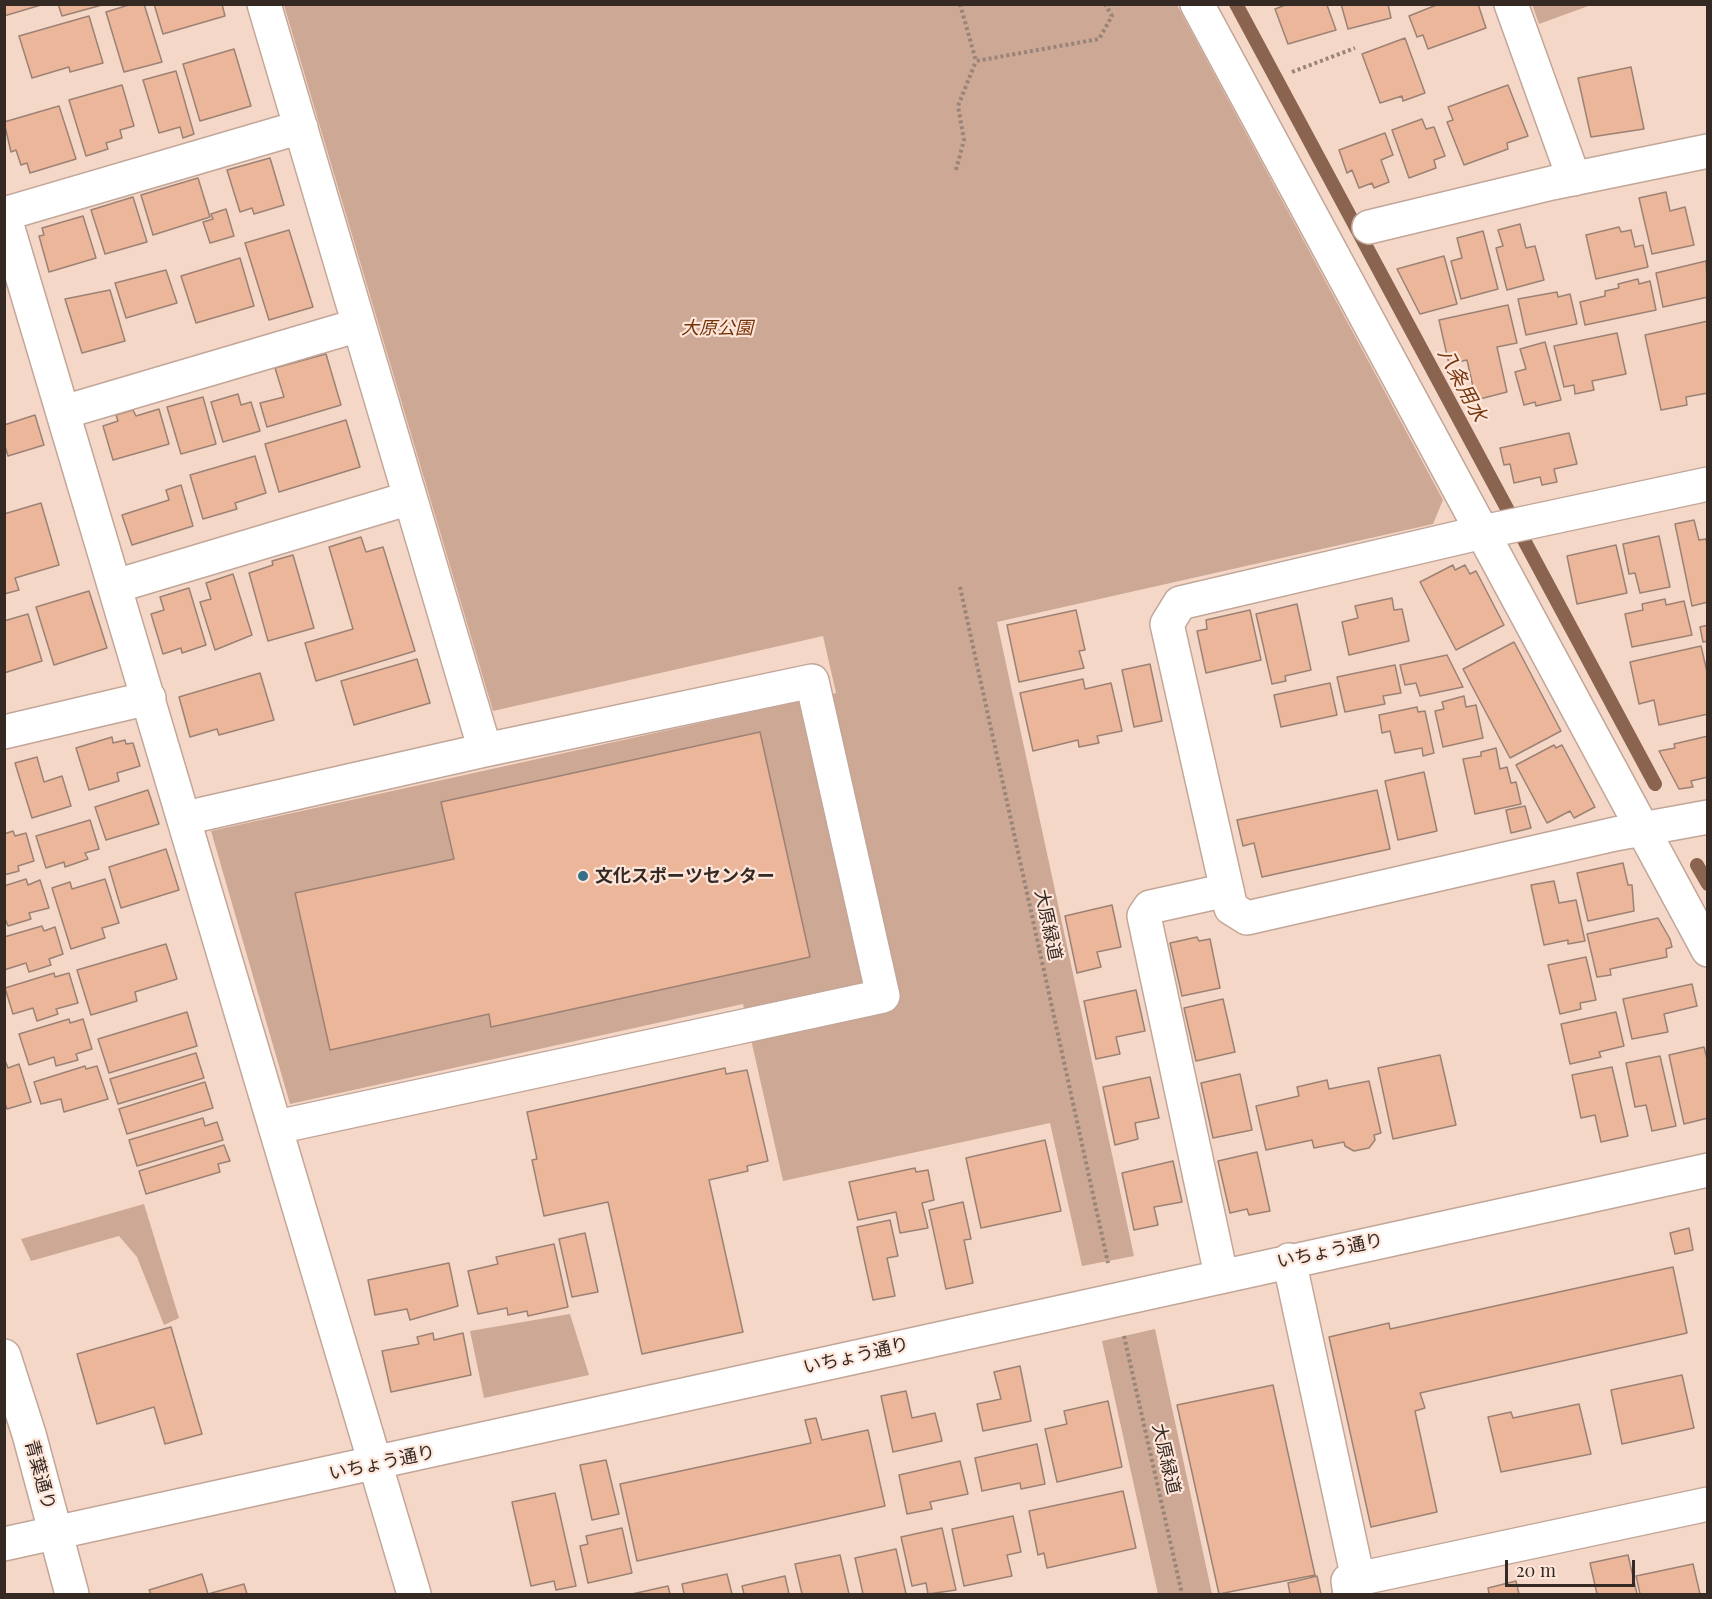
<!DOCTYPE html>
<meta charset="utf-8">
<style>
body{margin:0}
#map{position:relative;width:1712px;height:1599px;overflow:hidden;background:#f5d7c8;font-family:"Playfair Display",serif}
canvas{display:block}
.frame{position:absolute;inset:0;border:6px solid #342923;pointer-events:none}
.scale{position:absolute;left:1505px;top:1560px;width:130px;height:27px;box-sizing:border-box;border:3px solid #342923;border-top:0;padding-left:8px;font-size:18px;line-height:21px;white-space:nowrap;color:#342923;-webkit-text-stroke:4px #fee6da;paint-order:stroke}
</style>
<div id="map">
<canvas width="1712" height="1599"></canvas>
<div class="frame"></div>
<div class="scale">20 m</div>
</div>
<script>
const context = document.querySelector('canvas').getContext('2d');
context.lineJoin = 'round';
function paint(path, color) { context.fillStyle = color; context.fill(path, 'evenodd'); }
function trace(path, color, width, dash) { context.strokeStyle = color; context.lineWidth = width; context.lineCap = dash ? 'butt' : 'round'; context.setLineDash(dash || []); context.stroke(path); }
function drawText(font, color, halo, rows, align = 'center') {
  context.font = font + ' "Playfair Display","Noto Sans JP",serif'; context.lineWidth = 4.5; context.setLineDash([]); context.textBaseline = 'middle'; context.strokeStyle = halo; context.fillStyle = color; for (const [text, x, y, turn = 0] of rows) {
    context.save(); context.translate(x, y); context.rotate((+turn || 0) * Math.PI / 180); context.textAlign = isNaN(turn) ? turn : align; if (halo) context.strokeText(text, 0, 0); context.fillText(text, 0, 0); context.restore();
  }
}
paint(new Path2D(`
 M1532,4H1591V5L1539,24Z
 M284,5H1177L1443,500L1433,524L997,622L1134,1256L1082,1266L1050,1123L783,1181L743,1004L290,1104L211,831L836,693L823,636L493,711Z
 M144,1204L179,1318L164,1325L137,1257L119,1236L31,1261L21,1239Z
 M570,1314L589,1375L484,1398L470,1331Z
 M1155,1329L1212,1594H1158L1102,1341Z`), '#cda895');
trace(new Path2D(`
 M1236,4L1655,784
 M1697,865L1708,884`), '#8b6450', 14);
const building = new Path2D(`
 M4,4H40L41,5L4,16Z
 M58,4H102V5L62,16Z
 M132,4H144L162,62L124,72L106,12Z
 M154,4H222L225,16L163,34Z
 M1288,4H1330L1327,5L1336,30L1288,44L1275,9Z
 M1341,4H1388L1391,18L1348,29Z
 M1439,4H1478L1486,28L1428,49L1423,35L1417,37L1409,16Z
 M89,16L103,63L70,72L69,67L32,78L19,36Z
 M1405,38L1425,93L1403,101L1402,96L1380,103L1362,54Z
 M234,49L251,106L200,121L183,64Z
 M1631,67L1644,129L1591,137L1578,78Z
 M176,71L194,134L183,138L180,127L159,133L143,80Z
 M122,85L134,126L120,130L122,138L106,143L108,149L86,156L69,100Z
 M1508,85L1528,136L1507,143L1508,149L1464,165L1447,122L1453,120L1448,107Z
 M59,106L76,159L30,173L27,163L21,165L16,150L11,152L4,122Z
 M1422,119L1426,129L1434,127L1445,156L1434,160L1436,168L1409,178L1392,130Z
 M1385,133L1393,155L1381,160L1389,182L1374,188L1372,183L1359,188L1352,170L1347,173L1339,150Z
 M270,158L284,205L254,214L252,208L240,212L227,170Z
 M198,178L210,217L153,235L141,195Z
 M1666,192L1670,211L1685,207L1694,245L1652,254L1639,198Z
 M133,197L147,242L105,254L91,210Z
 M226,209L234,236L210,243L203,222L213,219L211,214Z
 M83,216L96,258L49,272L39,236L44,235L42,228Z
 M1520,224L1526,248L1535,246L1544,280L1507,290L1496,248L1503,246L1498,230Z
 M1619,227L1621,232L1631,230L1635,247L1643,245L1648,267L1596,279L1586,235Z
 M289,230L313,307L269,320L245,243Z
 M1483,231L1498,289L1461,299L1451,261L1462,258L1457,238Z
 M1444,256L1457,304L1420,314L1397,269Z
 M240,258L254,306L196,323L181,276Z
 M1706,261L1708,297L1663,307L1656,273Z
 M166,270L177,303L126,318L115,283Z
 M1638,279L1639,284L1650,281L1656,310L1585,325L1580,302L1605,296V291L1619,288L1618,284Z
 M110,290L125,341L82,353L65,299Z
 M1557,292L1558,297L1570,294L1577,324L1526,335L1518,299Z
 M1508,305L1517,343L1497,347L1507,392L1476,400L1467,360L1449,364L1439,320Z
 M1708,321V393L1686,397L1687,405L1661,410L1645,335Z
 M1617,333L1626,374L1592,381L1594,390L1575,394L1574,385L1564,387L1554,346Z
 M1545,342L1561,400L1536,406L1535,402L1524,405L1515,372L1526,369L1520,349Z
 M326,354L341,405L267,427L260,403L284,397L275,368Z
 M238,394L241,405L251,402L260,431L223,442L211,402Z
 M203,397L216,444L181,454L167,407Z
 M159,409L169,444L113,460L103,426L118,421L116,415L133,410L136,416Z
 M35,415L44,445L8,456L4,443V425Z
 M346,420L360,467L279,492L265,444Z
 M1569,433L1577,464L1554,469L1557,482L1542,485L1540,477L1514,483L1510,464L1504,465L1500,448Z
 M255,456L266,493L235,503L237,509L203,519L190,475Z
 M181,485L193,526L132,545L122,515L169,500L166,490Z
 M41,503L59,565L15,578L19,590L4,594V514Z
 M1694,520L1699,540L1706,539L1708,548V602L1692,606L1675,524Z
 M1659,536L1670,587L1640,593L1635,573L1629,574L1623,544Z
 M361,537L366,552L383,547L415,651L316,681L305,643L353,629L329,547Z
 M1616,545L1627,593L1577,604L1567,556Z
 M293,555L314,628L268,641L249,573L273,565L272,561Z
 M1453,565L1455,570L1465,565L1470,574L1476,571L1504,625L1456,650L1420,582Z
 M233,574L252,635L215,650L200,602L211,599L206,583Z
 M189,588L206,645L182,653L181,648L163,654L151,614L164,610L160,597Z
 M89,591L107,648L54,665L36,607Z
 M1392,598L1394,610L1402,609L1409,641L1349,655L1342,622L1358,618L1355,606Z
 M1665,599L1666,605L1684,601L1692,635L1632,647L1625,614L1643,610L1642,604Z
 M1297,604L1311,670L1285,676L1286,681L1272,684L1256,614Z
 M1076,610L1085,650L1079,651L1084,668L1019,682L1007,625Z
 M1250,610L1261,660L1206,673L1197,631L1207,629L1206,620Z
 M28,614L42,661L4,673V621Z
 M1708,625V641L1703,642L1700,627Z
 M1514,642L1561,731L1510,758L1463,669Z
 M1701,646L1708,676V714L1659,725L1654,700L1639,704L1630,662Z
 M1447,655L1463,687L1420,696L1416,683L1405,685L1400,665Z
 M417,659L430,703L354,725L341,681Z
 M1150,664L1162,721L1134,727L1122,670Z
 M1395,665L1401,693L1383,696L1385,704L1345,712L1337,677Z
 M260,673L274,720L219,735L217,729L190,737L179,697Z
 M1083,679L1085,689L1111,683L1122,731L1097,736L1099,743L1079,747L1078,740L1033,751L1020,693Z
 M1330,683L1337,715L1281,727L1274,695Z
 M1464,696L1466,707L1476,705L1483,738L1443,747L1435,711L1444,709L1442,702Z
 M1417,707L1418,712L1425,711L1434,753L1423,756L1422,748L1395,753L1390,731L1382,733L1379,715Z
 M760,732L810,957L491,1027L489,1014L330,1050L295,893L454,859L441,802Z
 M1708,736V777L1691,781L1693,787L1679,789L1659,751L1675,748L1674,744Z
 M112,737L113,743L125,740L126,744L133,743L140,766L117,773L119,781L89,790L76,748Z
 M1554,745L1556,748L1562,745L1595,807L1574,818L1570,811L1547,823L1516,765Z
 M1496,748L1500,769L1507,767L1511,783L1516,782L1521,804L1475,814L1463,759L1481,756V752Z
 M37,757L44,782L62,776L71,806L32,818L15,763Z
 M1424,772L1437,831L1398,840L1385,781Z
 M148,790L159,824L106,840L95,807Z
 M1377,790L1390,849L1262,877L1254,843L1243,846L1237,820Z
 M1525,806L1531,828L1511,833L1506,810Z
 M90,820L99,849L85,853L88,859L65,867L64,862L46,868L36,836Z
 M13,831L15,836L26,833L34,861L18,866L19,871L4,875V834Z
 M166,849L179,890L121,908L109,867Z
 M1623,863L1628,885H1632L1634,911L1588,921L1577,873Z
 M26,879L28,885L40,880L49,908L29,913L31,919L8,926L4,916V886Z
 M105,879L119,923L102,928L105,938L71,949L52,888L70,882L72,889Z
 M1554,881L1559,903L1576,900L1585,941L1568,944V940L1544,945L1531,885Z
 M1112,905L1121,947L1097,952L1101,967L1077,973L1065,916Z
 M1658,918L1670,939L1672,947L1666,949L1667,957L1610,969L1611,975L1597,977L1587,934Z
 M42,926L44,931L55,927L63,954L49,959L51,965L29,972L26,963L4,970V937Z
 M1197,937L1199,941L1210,939L1220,988L1182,996L1170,943Z
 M166,944L177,979L135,992L137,1001L91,1015L77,970Z
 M1586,957L1596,1000L1580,1003L1581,1009L1560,1014L1548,965Z
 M54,973L55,977L69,973L78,1003L56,1009L58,1014L37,1021L33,1008L13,1014L5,988Z
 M1692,984L1697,1006L1664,1014L1668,1032L1632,1039L1623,999Z
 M1136,990L1145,1031L1116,1037L1120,1054L1096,1059L1084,1001Z
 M1223,999L1235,1052L1196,1061L1184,1008Z
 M187,1012L197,1046L109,1073L98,1039Z
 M1616,1012L1624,1046L1599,1052L1601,1057L1570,1064L1561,1024Z
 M69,1019L70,1023L83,1019L92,1049L76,1054L78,1060L56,1066L54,1057L29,1065L19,1034Z
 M1704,1047L1708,1063V1118L1684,1124L1669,1055Z
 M196,1053L204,1078L118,1104L110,1079Z
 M1440,1055L1456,1125L1393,1139L1378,1068Z
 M1660,1056L1676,1126L1652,1131L1646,1105L1635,1107L1626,1063Z
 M4,1058L8,1068L19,1064L31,1102L7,1109L4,1101Z
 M85,1066L86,1069L97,1066L108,1099L64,1112L61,1099L41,1104L34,1082Z
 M1612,1067L1628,1136L1601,1142L1595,1115L1581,1118L1572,1075Z
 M725,1068L726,1074L747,1070L768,1161L747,1166L748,1171L709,1180L743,1332L642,1354L608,1202L544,1216L532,1160L537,1159L527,1112Z
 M1240,1074L1252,1130L1213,1138L1201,1083Z
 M1150,1077L1159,1118L1135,1123L1138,1139L1115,1145L1103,1087Z
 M1327,1080L1329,1089L1369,1081L1381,1133L1374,1135L1375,1140L1369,1148L1354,1151L1345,1146L1344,1142L1314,1148L1312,1140L1266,1150L1256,1106L1299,1096L1297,1087Z
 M205,1082L213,1108L127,1134L119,1109Z
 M203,1118L205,1126L217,1122L223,1140L137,1166L129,1140Z
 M1045,1140L1061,1211L981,1228L966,1158Z
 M224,1145L230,1161L218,1164L220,1172L146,1194L139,1171Z
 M1257,1152L1270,1211L1249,1215L1247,1209L1230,1213L1218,1161Z
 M1173,1161L1182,1202L1154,1207L1158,1225L1134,1230L1122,1173Z
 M915,1168L916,1172L928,1170L934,1200L922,1203L928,1228L900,1233L896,1212L858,1220L849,1182Z
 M963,1202L971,1239L964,1240L973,1283L946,1289L929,1210Z
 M890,1220L898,1256L887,1258L895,1296L873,1300L857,1227Z
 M1689,1228L1693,1250L1675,1254L1670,1233Z
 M585,1233L598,1292L572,1297L559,1239Z
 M554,1244L568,1307L528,1316L527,1311L508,1315L507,1308L478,1314L468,1271L498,1264L496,1257Z
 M449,1263L458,1306L410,1320L407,1309L375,1315L368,1280Z
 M1673,1267L1687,1333L1420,1393L1425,1408L1415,1411L1437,1512L1371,1527L1329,1337L1389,1323L1390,1329Z
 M171,1327L202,1434L165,1444L154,1407L97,1424L77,1354Z
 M433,1333L434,1340L463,1333L471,1375L391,1392L382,1351L419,1344L417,1337Z
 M1020,1366L1031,1421L983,1431L977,1404L1001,1399L994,1372Z
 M1682,1375L1694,1428L1622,1444L1611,1390Z
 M1273,1385L1315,1575L1219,1594L1177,1405Z
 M906,1391L912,1418L935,1413L942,1441L893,1452L881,1396Z
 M1108,1401L1122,1467L1057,1482L1045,1429L1067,1424L1064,1411Z
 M1579,1404L1591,1454L1501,1472L1488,1417L1511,1412L1513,1418Z
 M816,1418L822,1440L868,1430L885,1506L637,1561L620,1484L811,1443L805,1420Z
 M1037,1444L1045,1484L1021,1489L1020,1483L982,1491L975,1458Z
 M606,1460L619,1514L592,1520L580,1465Z
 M960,1461L968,1494L930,1502L932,1509L907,1514L899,1475Z
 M1123,1491L1136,1548L1047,1568L1044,1553L1038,1555L1029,1511Z
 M555,1493L576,1586L556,1590L554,1581L531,1586L512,1502Z
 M1013,1516L1021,1552L1007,1555L1012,1576L964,1586L952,1529Z
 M622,1528L632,1573L588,1583L580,1546L588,1544L586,1536Z
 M942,1528L956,1590L928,1594L926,1583L912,1586L901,1537Z
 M896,1549L906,1594H863L855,1558Z
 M840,1555L849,1594H802L795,1564Z
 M1628,1555L1637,1594H1597L1590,1563Z
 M1693,1564L1700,1594H1640L1636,1576Z
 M202,1574L208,1594L244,1584L247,1594H151L149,1590Z
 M727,1574L732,1594H684L682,1584Z
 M785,1576L789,1594H744L742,1586Z
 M1317,1576L1321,1594H1290L1288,1583Z
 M1516,1581L1519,1594H1489L1488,1588Z
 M668,1586L670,1594H632Z`);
paint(building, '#ecb69a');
trace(building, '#9c8274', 1.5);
const minor = new Path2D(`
 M264,4L485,750
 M1197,4L1708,950
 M1511,4L1574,179
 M4,214L301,127
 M4,215L414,1594
 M1369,227L1552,183L1708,151
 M64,412L359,325
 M1708,484L1483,532L1180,603L1167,624L1231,908L1247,918L1615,834L1708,817
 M116,586L410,498
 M4,732L149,698
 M185,818L485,750L812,681L883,996L277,1127
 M1289,1260L1358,1579
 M1221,1275L1144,916L1150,907L1227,890
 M4,1356L29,1434L72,1594
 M4,1544L1708,1170
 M1350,1594L1348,1581L1708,1504`);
trace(minor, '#c2a698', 36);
trace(new Path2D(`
 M960,4L976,61L1099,39L1112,16L1105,4
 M1292,72L1355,48
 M956,170L964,140L958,106L976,61
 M960,587L1108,1263
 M1124,1336L1182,1594`), '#99847a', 4, [3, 3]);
trace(minor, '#fff', 33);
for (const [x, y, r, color] of [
 [583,876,6,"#346e87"]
]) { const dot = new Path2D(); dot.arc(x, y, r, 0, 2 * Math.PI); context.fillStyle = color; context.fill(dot); trace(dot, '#fee6da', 2); }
drawText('italic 18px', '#743409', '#fee6da', [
 ["大原公園",717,328]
]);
drawText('bold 18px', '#342923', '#fee6da', [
 ["文化スポーツセンター",595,876]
], 'left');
drawText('18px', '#342923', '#fee6da', [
 ["大原緑道",1048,925,78],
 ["いちょう通り",1330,1251,-12],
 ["いちょう通り",856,1356,-13],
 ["大原緑道",1166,1459,77],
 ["いちょう通り",382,1463,-12],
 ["青葉通り",40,1475,75]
]);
drawText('italic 20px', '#793910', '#fee6da', [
 ["八条用水",1462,385,62]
]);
</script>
